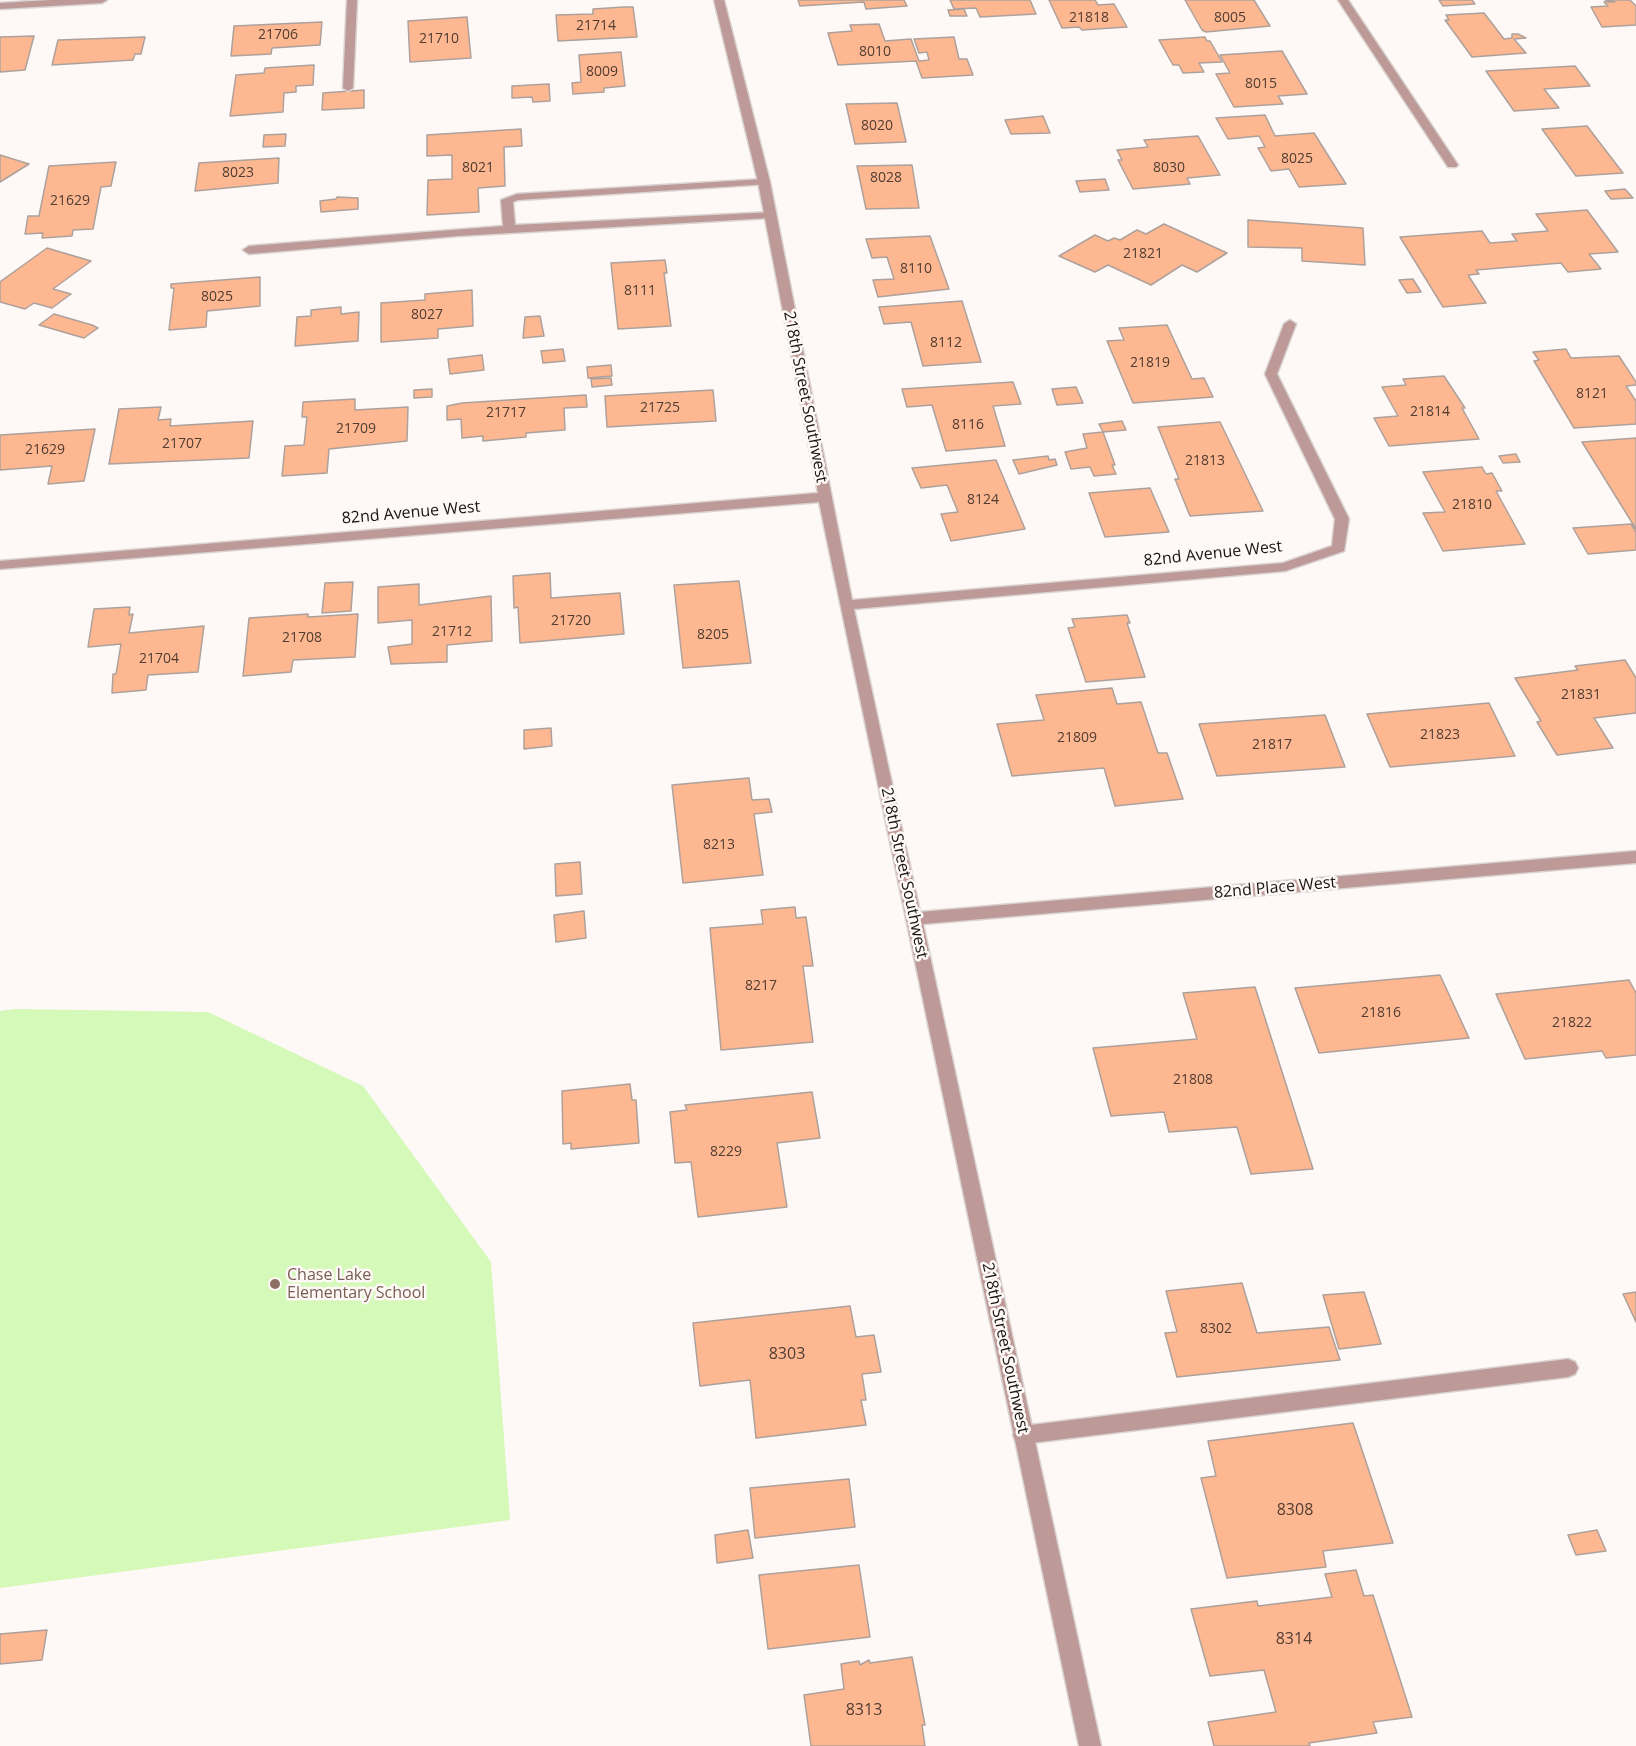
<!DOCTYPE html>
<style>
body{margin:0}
canvas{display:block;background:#fef8f6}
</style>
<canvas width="1636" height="1746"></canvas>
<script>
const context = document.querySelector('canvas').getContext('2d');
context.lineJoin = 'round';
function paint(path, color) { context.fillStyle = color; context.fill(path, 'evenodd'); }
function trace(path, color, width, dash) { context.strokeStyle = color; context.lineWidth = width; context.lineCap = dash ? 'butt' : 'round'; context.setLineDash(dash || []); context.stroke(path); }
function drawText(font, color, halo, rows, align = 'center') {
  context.font = font + ' "Open Sans",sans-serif'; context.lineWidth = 5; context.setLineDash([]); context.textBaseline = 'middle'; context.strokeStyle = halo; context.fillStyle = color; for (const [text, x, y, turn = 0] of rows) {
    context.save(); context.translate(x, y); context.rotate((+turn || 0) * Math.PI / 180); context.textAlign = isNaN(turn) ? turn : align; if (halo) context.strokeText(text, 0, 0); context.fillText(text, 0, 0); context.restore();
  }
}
paint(new Path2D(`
 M15,1009L208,1012L363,1086L491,1262L510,1520L0,1588V1011Z`), '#d4f9b8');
const building = new Path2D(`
 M798,0H904L907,6L866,9L864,2L800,6Z
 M950,0H1030L1036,14L980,17L976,8L954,9Z
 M1049,0H1095L1098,5L1114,4L1127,27L1082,30L1079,27L1062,28Z
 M1185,0H1254L1270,26L1206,32L1202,30Z
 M1439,0H1472L1475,4L1443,6Z
 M1605,0H1630L1636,6V25L1602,27L1591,7L1608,6L1604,2H1615Z
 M624,7H633L637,37L558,41L556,15L593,14V9Z
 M964,9L967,16H950L948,10Z
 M1484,13L1504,39L1512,38V34H1518L1526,38L1514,39L1526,53L1472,57L1445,20H1449L1446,15Z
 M467,17L471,58L410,62L408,21Z
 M322,22L320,45L272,48L271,54L231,56L234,26Z
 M879,24L885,41L911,39L919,61L929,60L927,52L919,53L914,39L954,37L959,59H967L973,75L922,78L916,61L838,65L828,33L852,31L850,25Z
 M34,36L25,70L0,72V37Z
 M145,37L141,54H135L133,60L52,65L58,40Z
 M1205,37L1207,41H1210L1222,62L1199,63L1204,72L1183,73L1179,65H1173L1159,40Z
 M1282,51L1307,94L1278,96L1283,104L1234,107L1216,74L1230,73L1220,55Z
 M621,52L625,86L604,88V92L573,94L572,83L581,82L579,55Z
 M314,65L313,85L296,86V92L284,93L283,112L230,116L236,75L264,73L265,68Z
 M1575,66L1590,86L1544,89L1559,108L1514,111L1486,71Z
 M549,84L550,101L533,102L532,97L512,98V86Z
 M364,90V108L322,110L323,93Z
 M897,103L906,142L855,144L846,104Z
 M1265,115L1275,136L1314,133L1346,184L1299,187L1289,169L1271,171L1258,148L1265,147L1259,136L1228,139L1216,118Z
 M1043,116L1050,133L1011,134L1005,120Z
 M1587,126L1623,173L1576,176L1542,129Z
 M521,129L522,146L504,147L505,186L478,188L479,212L427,215L428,180L452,179V155L427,156V135Z
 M286,134L285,146L263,147L264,135Z
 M1198,136L1220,175L1187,178L1190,184L1133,189L1118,160H1122L1117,150L1148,147L1144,140Z
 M0,155L29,164L0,182Z
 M279,158L278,183L195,191L199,163Z
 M116,162L111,186L101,187L93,229L73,230L72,236L42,238L43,233L25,234L28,216H39L49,166Z
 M912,165L919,208L866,209L857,166Z
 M1105,179L1109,190L1080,192L1076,181Z
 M1625,189L1633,198L1611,199L1605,191Z
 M337,197L358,198V209L321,212L320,201L336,199Z
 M1587,210L1618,252L1589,254L1601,269L1568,272L1561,263L1476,270L1479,274L1468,275L1486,303L1443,307L1400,237L1482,231L1490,243L1517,241L1512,234L1548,231L1536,214Z
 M1248,220L1363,228L1365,265L1302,261V248L1248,247Z
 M1164,224L1227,253L1197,272L1182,265L1151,285L1108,265L1095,272L1059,256L1095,235L1108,241L1114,238L1120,240L1137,230L1146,234Z
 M930,236L949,289L878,297L873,280L894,279L887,257L872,258L866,239Z
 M47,248L91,261L53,289L71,294L52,308L34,303L25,309L0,302V282Z
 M665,260L667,273H664L671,326L618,329L611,263Z
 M260,277V306L207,311L206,327L169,330L174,288H171V284Z
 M1413,279L1421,292L1407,293L1399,280Z
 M472,290L473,326L438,329V338L381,342V303L425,300V294Z
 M962,301L981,362L923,366L911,322L884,324L879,307Z
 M341,307V314L359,312L358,341L295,346L297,317L311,316V310Z
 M54,314L92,325L98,328L84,338L39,325Z
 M540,316L544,336L523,338L525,317Z
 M1167,325L1192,379L1204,378L1213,397L1133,403L1107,341L1124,340L1119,328Z
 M563,349L565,361L543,363L541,351Z
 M1566,349L1571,358L1619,356L1636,382V385L1626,386L1636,401V424L1574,428L1534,361L1539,360L1533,352Z
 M482,355L484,370L450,374L448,359Z
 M611,365L612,376L588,378L587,367Z
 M1444,376L1465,408H1462L1479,439L1389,446L1374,418L1398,416L1382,387L1406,385L1403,379Z
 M611,378L612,385L592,387L591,379Z
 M1013,382L1021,404L993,406L1005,446L946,451L932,405L907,407L902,389Z
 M1076,387L1083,403L1057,405L1052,389Z
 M432,389V397L414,398V390Z
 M713,390L716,421L607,427L605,396Z
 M586,395L587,407L564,408L565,430L526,433V437L483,441V436L462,438L461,419L447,420V406L462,403Z
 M355,399V410L408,407L407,441L329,449L327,473L282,476L285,446L304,445L307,417H302L303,402Z
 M161,407L158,420L171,419L170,426L253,421L249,458L109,464L119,409Z
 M1122,421L1126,430L1103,432L1099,424Z
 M1220,422L1263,511L1190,516L1175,479H1179L1158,427Z
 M95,429L84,481L48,484L52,466L0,470V435Z
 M1103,432L1115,465H1112L1116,474L1094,476L1090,467L1071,469L1065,452L1087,448L1083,434Z
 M1636,438V529L1582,442Z
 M1516,454L1520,462L1503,463L1499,456Z
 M1048,456L1049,460L1055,459L1057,465L1019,474L1013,460Z
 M996,460L1025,529L951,541L941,514L958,512L947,485L921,488L912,468Z
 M1482,467L1486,474L1492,473L1502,491H1496L1525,544L1443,551L1423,513L1445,512L1423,472Z
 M1150,488L1169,532L1105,537L1089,493Z
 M1631,524L1636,532V550L1588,554L1573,528Z
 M550,573L551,598L620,593L624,634L520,643L518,607L514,608L513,576Z
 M739,581L751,663L683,668L674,585Z
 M353,582L351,611L322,613L325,583Z
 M419,584V605L491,596L492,641L447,645V662L391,664L388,647L412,644V620L378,623V587Z
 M130,607L129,615L133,614L129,633L204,626L198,672L148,675L146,690L112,693L113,674H116L121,644L88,647L94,609Z
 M308,614V617L358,614L355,657L293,660L291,672L243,676L249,618Z
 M1127,615L1130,623H1127L1145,677L1086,682L1068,628L1075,627L1072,619Z
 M1625,660L1636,678V713L1594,718L1613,748L1557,755L1537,722L1541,721L1515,678L1578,670L1575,666Z
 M1112,688L1117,704L1141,702L1158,753H1167L1183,799L1115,806L1104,768L1012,776L997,724L1044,720L1036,695Z
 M1489,703L1515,756L1390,767L1367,714Z
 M1325,715L1345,767L1217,776L1199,724Z
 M551,728L552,746L524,749V730Z
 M749,778L752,800L769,799L772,812L754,814L763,875L683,883L672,785Z
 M580,862L582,894L556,896L555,864Z
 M795,907L796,918L806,917L813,966H803L813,1042L721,1050L710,928L763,924L761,910Z
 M584,911L586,938L556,942L554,915Z
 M1440,975L1469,1038L1319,1053L1295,988Z
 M1629,980L1636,993V1055L1606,1058L1602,1051L1525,1059L1496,994Z
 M1255,987L1313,1169L1251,1174L1237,1127L1169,1132L1164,1112L1111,1116L1093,1048L1197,1039L1183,993Z
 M630,1084L632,1100H636L639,1143L571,1149V1143L563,1144L562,1091Z
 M812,1092L820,1138L777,1143L787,1207L698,1217L691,1162L675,1163L670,1112L687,1110L685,1105Z
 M1242,1283L1257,1333L1329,1327L1340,1360L1177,1377L1165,1333L1177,1332L1166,1291Z
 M1364,1292L1381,1344L1339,1349L1323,1295Z
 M1636,1292V1322L1623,1294Z
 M850,1306L856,1337L874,1335L881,1372L862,1374L866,1400H861L866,1425L756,1438L750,1380L700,1386L693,1323Z
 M1353,1423L1393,1543L1323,1551L1326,1567L1227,1578L1201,1478L1216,1476L1208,1441Z
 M849,1479L855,1527L755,1538L750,1488Z
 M748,1530L753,1558L717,1563L715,1535Z
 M1597,1530L1606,1551L1576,1555L1568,1535Z
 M859,1565L870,1637L768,1649L759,1575Z
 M1356,1570L1364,1596L1373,1595L1412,1717L1373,1722L1377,1733L1309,1743L1310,1746H1214L1208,1722L1276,1712L1264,1670L1210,1676L1191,1609L1257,1601L1258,1606L1332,1597L1325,1574Z
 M47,1630L42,1660L0,1664V1634Z
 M912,1657L925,1725H922L925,1746H811L804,1695L844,1689L841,1664L859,1661L860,1665L869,1660L870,1663Z`);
paint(building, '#fdb791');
trace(building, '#aea19b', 1.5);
const service = new Path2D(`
 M347,0H357L353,88L348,91L343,88Z
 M764,179L768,180V184L518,200L513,202L515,225L774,212V216L770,218L458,236L249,254L243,250L249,246L503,226L501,200L517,194Z
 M1568,1359L1575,1362L1578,1368L1575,1374L1568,1377L1023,1444L1016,1442L1013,1435L1016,1428L1023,1426Z`);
const minor = new Path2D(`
 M714,0H724L770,182L852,600L1283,563L1332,546L1335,519L1265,374L1284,324L1290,320L1296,324L1277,374L1349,519L1344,551L1285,571L854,609L920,912L1636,851V863L923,924L1101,1746H1079L819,502L0,569V561L818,493L758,182Z
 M1338,0H1348L1458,165L1456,167H1448Z`);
const tertiary = new Path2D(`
 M50,0H107L102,3L0,9V3Z`);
trace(service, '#d9d4d2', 3);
trace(minor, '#d9d4d2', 3);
trace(tertiary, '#d9d4d2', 3);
paint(service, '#bd9997');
paint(minor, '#bd9997');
paint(tertiary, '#bd9997');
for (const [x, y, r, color] of [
 [275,1284,6,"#8d6e63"]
]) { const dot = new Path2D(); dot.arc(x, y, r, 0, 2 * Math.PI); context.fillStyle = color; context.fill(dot); trace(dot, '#fef8f6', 2); }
drawText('14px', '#513d32', null, [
 ["21818",1089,18],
 ["8005",1230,18],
 ["21714",596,26],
 ["21706",278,35],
 ["21710",439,39],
 ["8010",875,52],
 ["8009",602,72],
 ["8015",1261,84],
 ["8020",877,126],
 ["8025",1297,159],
 ["8021",478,168],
 ["8030",1169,168],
 ["8023",238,173],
 ["8028",886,178],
 ["21629",70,201],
 ["21821",1143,254],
 ["8110",916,269],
 ["8111",640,291],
 ["8025",217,297],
 ["8027",427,315],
 ["8112",946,343],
 ["21819",1150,363],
 ["8121",1592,394],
 ["21725",660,408],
 ["21814",1430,412],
 ["21717",506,413],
 ["8116",968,425],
 ["21709",356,429],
 ["21707",182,444],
 ["21629",45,450],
 ["21813",1205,461],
 ["8124",983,500],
 ["21810",1472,505],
 ["21720",571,621],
 ["21712",452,632],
 ["8205",713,635],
 ["21708",302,638],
 ["21704",159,659],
 ["21831",1581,695],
 ["21823",1440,735],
 ["21809",1077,738],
 ["21817",1272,745],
 ["8213",719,845],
 ["8217",761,986],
 ["21816",1381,1013],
 ["21822",1572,1023],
 ["21808",1193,1080],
 ["8229",726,1152],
 ["8302",1216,1329]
]);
drawText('16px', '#181412', '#fef8f6', [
 ["218th Street Southwest",805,397,79],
 ["82nd Avenue West",411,513,-5],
 ["82nd Avenue West",1213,554,-6],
 ["218th Street Southwest",904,873,78],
 ["82nd Place West",1275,888,-5],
 ["218th Street Southwest",1005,1348,78]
]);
drawText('16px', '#785e54', '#fef8f6', [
 ["Chase Lake",287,1275],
 ["Elementary School",287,1293]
], 'left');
drawText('16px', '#513d32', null, [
 ["8303",787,1354],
 ["8308",1295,1510],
 ["8314",1294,1639],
 ["8313",864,1710]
]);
</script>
